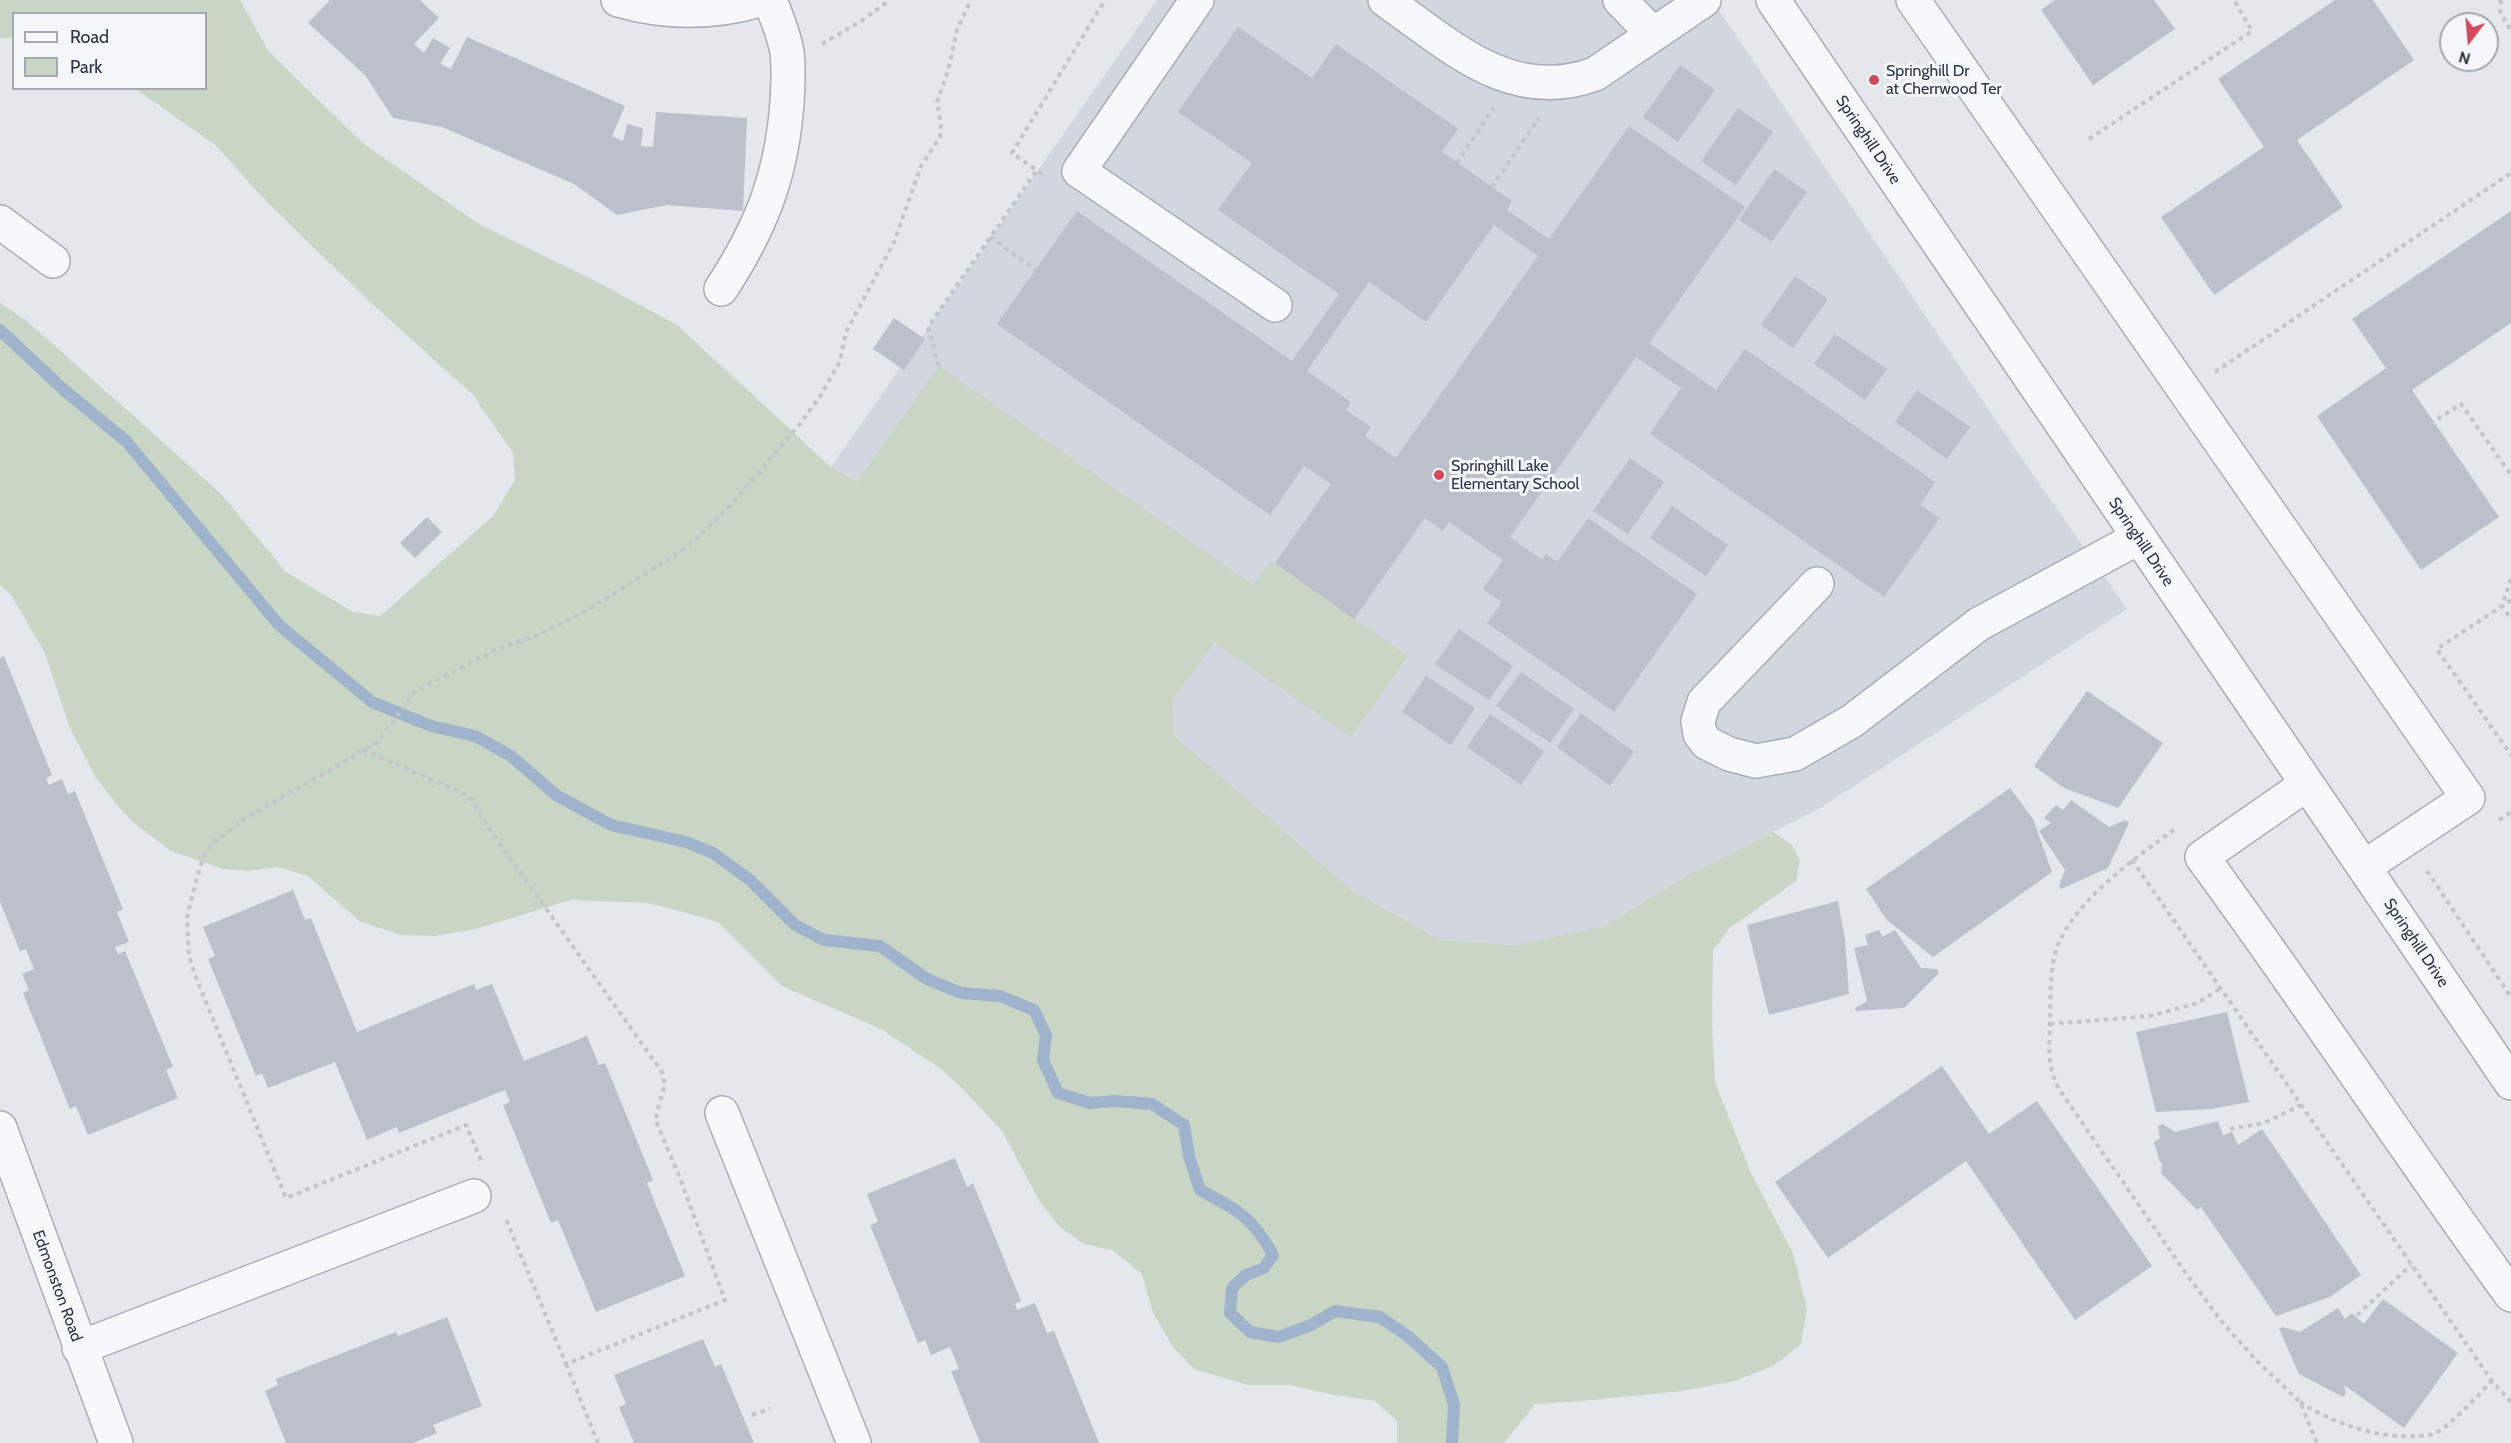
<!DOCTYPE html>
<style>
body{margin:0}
#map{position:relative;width:2511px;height:1443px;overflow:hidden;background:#e4e7ec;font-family:Cabin,sans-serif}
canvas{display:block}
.legend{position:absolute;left:12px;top:12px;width:195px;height:78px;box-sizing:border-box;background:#f4f6f9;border:2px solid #a4a8b1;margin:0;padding:8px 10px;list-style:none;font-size:18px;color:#2b3445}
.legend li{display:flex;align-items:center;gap:12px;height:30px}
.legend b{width:30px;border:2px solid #a4a8b1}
.north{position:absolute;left:2439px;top:12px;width:60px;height:60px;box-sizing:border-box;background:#f4f6f9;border:2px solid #a4a8b1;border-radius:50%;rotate:196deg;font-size:16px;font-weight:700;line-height:24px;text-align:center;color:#2b3445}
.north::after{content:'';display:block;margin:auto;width:21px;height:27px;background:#d1495b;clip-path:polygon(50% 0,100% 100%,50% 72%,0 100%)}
</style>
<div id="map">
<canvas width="2511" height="1443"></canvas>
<ul class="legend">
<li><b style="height:8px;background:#f7f8fa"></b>Road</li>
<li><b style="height:16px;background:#c9d6c5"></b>Park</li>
</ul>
<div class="north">N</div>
</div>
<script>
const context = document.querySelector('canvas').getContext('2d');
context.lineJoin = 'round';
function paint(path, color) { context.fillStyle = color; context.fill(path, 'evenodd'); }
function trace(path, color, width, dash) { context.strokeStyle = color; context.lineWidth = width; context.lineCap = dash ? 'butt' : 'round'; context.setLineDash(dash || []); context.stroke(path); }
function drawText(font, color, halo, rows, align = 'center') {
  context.font = font + ' Cabin,sans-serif'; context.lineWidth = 6; context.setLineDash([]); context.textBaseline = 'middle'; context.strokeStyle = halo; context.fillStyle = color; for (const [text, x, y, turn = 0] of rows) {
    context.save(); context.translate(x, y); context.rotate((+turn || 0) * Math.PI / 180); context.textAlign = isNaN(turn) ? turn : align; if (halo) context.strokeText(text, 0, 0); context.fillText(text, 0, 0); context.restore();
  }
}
paint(new Path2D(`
 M1157,0H1712L2018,453L2127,609L1817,810L1688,875L1604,926L1515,945L1441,940L1353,891L1174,737L1171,702L831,467Z`), '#d2d6de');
paint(new Path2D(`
 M0,0H240L269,52L364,144L479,224L603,285L677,325L831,467L857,482L939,366L1253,585L1271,561L1275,563L1408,656L1351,737L1214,642L1172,702L1174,736L1353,891L1441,940L1515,945L1604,926L1688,875L1773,832L1792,845L1800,861L1796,881L1730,928L1713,950L1712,1025L1715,1082L1751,1173L1793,1253L1807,1309L1801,1344L1773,1366L1735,1381L1682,1391L1582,1401L1535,1404L1504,1443H1397V1421L1375,1401L1329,1394L1290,1385H1248L1194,1369L1173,1347L1153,1313L1142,1274L1112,1250L1084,1244L1060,1227L1040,1202L1002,1131L963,1089L941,1069L881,1029L782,986L718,922L650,903L571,900L475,929L436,936L401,935L359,921L308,876L277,867L250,871L223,869L171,851L135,824L116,804L95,776L70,728L45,653L11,595L0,585V303L27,321L221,494L286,572L353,612L380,616L493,516L515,480L513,453L473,395L368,300L269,204L215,145L136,89L206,88V14H14L13,37L0,39Z`), '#c9d6c5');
trace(new Path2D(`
 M0,330L64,390L126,441L279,625L372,702L431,726L475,736L511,756L556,795L611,825L686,842L713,853L750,880L795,925L824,940L880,946L927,979L961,993L1000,996L1034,1010L1046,1035L1043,1060L1058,1093L1090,1103L1115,1101L1152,1104L1184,1125L1189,1156L1200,1190C1236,1209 1253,1217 1273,1255L1264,1268L1246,1275L1232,1288L1230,1313L1250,1332L1279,1337L1311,1325L1335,1311L1380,1317L1409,1337L1442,1367L1454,1405L1452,1443`), '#9fb4cc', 12);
paint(new Path2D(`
 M330,0H420L439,18L414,44L424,53L433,38L450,48L440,64L451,69L467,37L625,106L612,136L623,141L627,124L643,128L641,146L653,147L656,112L747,118L743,211L667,205L617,215L574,184L442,127L393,118L365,75L308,23Z
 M2055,0H2154L2175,29L2093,85L2041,10Z
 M2335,0H2373L2414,60L2297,140L2343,207L2214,295L2161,217L2264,147L2218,79Z
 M1238,27L1312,78L1336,44L1458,129L1442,152L1512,201L1507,210L1549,239L1629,126L1745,207L1649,343L1716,390L1745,349L1935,482L1920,505L1940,518L1884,597L1650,434L1681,388L1636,357L1510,537L1542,560L1546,554L1557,562L1588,518L1697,594L1614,712L1487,623L1502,602L1483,589L1503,560L1449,522L1443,531L1425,518L1354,619L1275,563L1331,484L1304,466L1270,515L997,324L1077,211L1292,361L1339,294L1218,210L1252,163L1178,112ZM1494,225L1538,256L1396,458L1365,436L1371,427L1346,410L1351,402L1307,371L1369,282L1426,322Z
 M1680,65L1715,90L1678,142L1643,117Z
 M1738,108L1773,132L1736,185L1701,161Z
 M1774,169L1807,192L1772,242L1739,220Z
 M2511,211V323L2412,390L2499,517L2421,570L2317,416L2386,368L2352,319Z
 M1795,276L1828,299L1793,348L1761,325Z
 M894,318L925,339L904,370L873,349Z
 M1835,334L1887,369L1865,400L1814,364Z
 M1917,390L1970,427L1947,459L1895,422Z
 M1630,458L1664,482L1628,534L1593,511Z
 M1672,506L1728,545L1706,576L1650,538Z
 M427,517L442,532L415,558L400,543Z
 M1459,629L1513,666L1489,700L1435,664Z
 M4,656L52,775L46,778L49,785L62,779L68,794L75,791L123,909L117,912L129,942L115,947L118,954L125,951L173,1067L166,1070L178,1098L88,1135L76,1106L70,1109L23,993L29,990L22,974L34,969L26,949L20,951L0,902V658Z
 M1521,672L1574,709L1550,743L1496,706Z
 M1426,676L1475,708L1451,745L1402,712Z
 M2087,691L2163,743L2118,808L2064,788L2034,766Z
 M1581,713L1634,752L1610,786L1557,747Z
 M1490,714L1544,751L1521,785L1467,747Z
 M2010,788L2033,819L2052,872L1933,957L1887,920L1866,889Z
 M2071,800L2109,827L2125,820L2129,823L2108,868L2061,889L2059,886L2065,870L2039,831L2051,823L2044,818L2056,805L2063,810Z
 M293,890L305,920L311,918L357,1032L474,984L476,990L492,984L524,1061L587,1036L599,1065L605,1063L653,1180L647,1183L685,1276L596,1312L558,1220L551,1223L503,1105L510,1102L505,1090L399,1133L397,1127L367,1140L335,1062L268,1088L262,1073L256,1076L208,959L215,956L203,927Z
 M1838,901L1845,939L1849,994L1769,1015L1747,925Z
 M1879,930L1882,937L1895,930L1921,968L1937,969L1939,973L1904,1008L1856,1011L1855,1008L1867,1001L1854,948L1868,945L1865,935Z
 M2227,1012L2249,1102L2211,1109L2156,1112L2136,1032Z
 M1942,1066L1989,1134L2037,1101L2152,1266L2075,1320L1966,1161L1828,1258L1775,1182Z
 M2218,1121L2223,1135L2232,1132L2238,1145L2262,1129L2361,1275L2330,1297L2276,1316L2201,1207L2197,1210L2161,1173L2162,1162L2160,1163L2154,1142L2160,1138L2158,1126L2163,1124L2175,1132Z
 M955,1158L967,1187L973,1183L1021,1301L1015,1304L1017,1310L1035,1303L1047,1333L1054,1331L1099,1443H980L951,1371L959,1369L950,1347L931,1355L925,1340L918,1343L870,1225L878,1222L867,1194Z
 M2383,1299L2458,1353L2404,1428L2344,1385L2346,1393L2343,1397L2299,1374L2279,1329L2283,1327L2300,1332L2338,1308L2345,1319L2352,1313L2364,1324Z
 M447,1317L482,1406L433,1425L437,1433L413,1443H286L265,1391L278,1385L276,1379L396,1332L398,1336Z
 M703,1339L715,1367L721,1364L754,1443H634L619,1407L626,1404L614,1375Z`), '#bbc0ca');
const minor = new Path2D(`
 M618,0C666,14 712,14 760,0
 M1197,0L1079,171L1275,305
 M1385,0C1450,45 1510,105 1595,74L1704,0
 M1620,0L1653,34
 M1773,0L2511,1083
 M1913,0L2468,798L2364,867
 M0,222L53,261
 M721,289C761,228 782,175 787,102C788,86 789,68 787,52C784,34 776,16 770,0
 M1817,584L1704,702L1698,721L1700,734L1707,743L1729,754L1756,761L1795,754L1852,721L1979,624L2138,538
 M2307,784L2202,857C2308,1001 2406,1151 2511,1295
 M722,1113L854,1443
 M0,1128L116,1443
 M79,1348L474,1196`);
trace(minor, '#a9aeb7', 36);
trace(new Path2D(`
 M2501,0L2500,11L2511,31
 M822,44L861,21L890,0
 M2089,139L2252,31L2234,0
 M1457,163L1493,108
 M1042,174L1012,153L1105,0
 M1492,187L1539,118
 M990,237L1035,269
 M939,366L928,327L1037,170
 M2215,372L2511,173
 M2430,424L2461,404L2511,475
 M2511,579L2502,606L2437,649L2511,755
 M2511,600L2502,606L2511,619
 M363,750L469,796L486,824L662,1072C669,1090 656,1103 656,1121L680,1178L725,1300L566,1364L505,1217
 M2499,820L2511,812
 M2174,830C2136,857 2076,900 2058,945C2049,968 2051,997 2050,1022C2049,1045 2047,1068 2059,1089L2187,1275L2222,1322L2257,1361L2300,1402L2317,1443
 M2132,860L2492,1381L2511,1402
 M2427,871L2511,997
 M2050,1024L2150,1016L2198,1003L2222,987
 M2230,1129L2264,1123L2301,1105
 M481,1160L466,1125L286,1198L195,975L189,956L187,917L197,877L203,858L212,844L244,819L377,743L415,691L495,650L540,634L588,610L686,548L730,506L800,424L821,395L840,361L846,332L894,242L921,166L940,137L941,125L937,102L948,71L957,30L971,0
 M2357,1315L2411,1265
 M566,1364L598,1443
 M2300,1402C2337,1426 2390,1443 2434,1434C2454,1423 2476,1397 2492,1381
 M752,1415L770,1409`), '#c2c5cb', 4, [4.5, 4.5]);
trace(minor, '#f7f8fa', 33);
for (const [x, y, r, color] of [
 [1874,80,6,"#d1495b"],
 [1439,475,6,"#d1495b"]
]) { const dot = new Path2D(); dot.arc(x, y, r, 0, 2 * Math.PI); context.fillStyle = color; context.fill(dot); trace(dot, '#f4f6f9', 2); }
drawText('16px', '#2b3445', '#f4f6f9', [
 ["Springhill Dr",1886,71],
 ["at Cherrwood Ter",1886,89],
 ["Springhill Lake",1451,466],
 ["Elementary School",1451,484]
], 'left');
drawText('16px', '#2b3445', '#f4f6f9', [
 ["Springhill Drive",1868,140,56],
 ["Springhill Drive",2141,542,56],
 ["Springhill Drive",2416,943,56],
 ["Edmonston Road",57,1286,70]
]);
</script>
